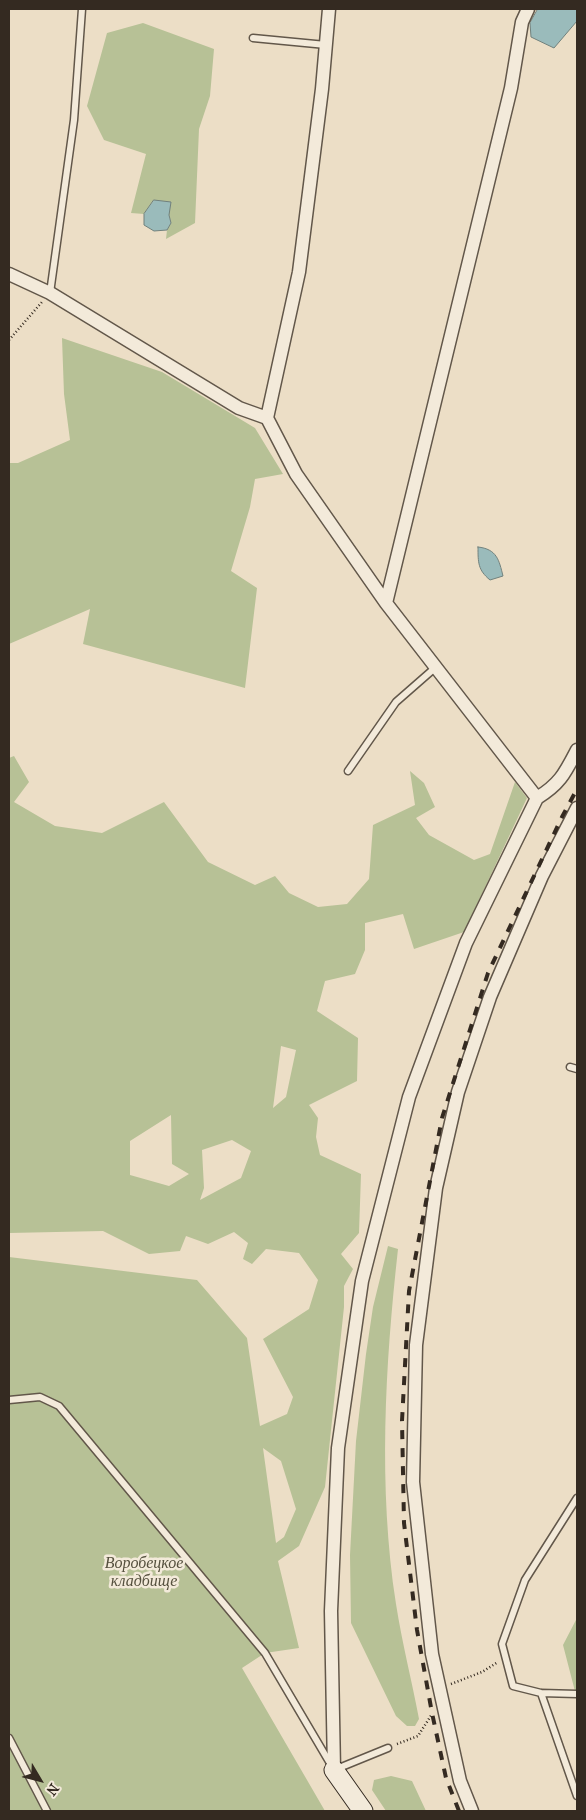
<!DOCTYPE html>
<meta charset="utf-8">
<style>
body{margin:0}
#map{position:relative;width:586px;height:1820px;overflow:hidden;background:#ecdec6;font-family:"IM FELL French Canon",serif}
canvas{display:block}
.frame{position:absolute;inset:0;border:10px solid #342a21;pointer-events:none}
.north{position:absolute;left:15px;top:1755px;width:50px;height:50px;-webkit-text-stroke:4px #f3eada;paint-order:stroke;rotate:127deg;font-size:14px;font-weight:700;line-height:20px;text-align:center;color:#342a21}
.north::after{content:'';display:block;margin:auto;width:18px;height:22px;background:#342a21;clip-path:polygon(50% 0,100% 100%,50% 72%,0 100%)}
</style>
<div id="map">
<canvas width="586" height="1820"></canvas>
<div class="frame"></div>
<div class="north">N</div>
</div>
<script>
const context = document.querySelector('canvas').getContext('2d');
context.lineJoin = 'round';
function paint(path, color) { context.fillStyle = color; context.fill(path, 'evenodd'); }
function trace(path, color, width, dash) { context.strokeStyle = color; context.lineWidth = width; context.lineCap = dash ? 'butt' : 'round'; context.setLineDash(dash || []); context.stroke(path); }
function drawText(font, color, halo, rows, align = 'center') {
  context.font = font + ' "IM FELL French Canon",serif'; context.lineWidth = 5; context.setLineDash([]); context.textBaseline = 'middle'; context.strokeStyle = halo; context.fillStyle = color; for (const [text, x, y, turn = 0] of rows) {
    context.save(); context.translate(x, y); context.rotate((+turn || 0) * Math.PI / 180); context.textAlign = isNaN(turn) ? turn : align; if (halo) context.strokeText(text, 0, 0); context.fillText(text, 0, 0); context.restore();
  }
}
paint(new Path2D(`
 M143,23L214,49L210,96L199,129L195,223L166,239L167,230L171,223L169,215L154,200L144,214L131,213L146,154L104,140L87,106L107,33Z
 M62,338L162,372L255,428L283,474L255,479L250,507L231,571L257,588L245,688L83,644L90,609L9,644V463H18L70,440L64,394Z
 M14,756L29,782L14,802L55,826L102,833L164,802L208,862L255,885L275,876L289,893L318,907L347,904L369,879L373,825L415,805L410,771L424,783L435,807L416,818L429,835L474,860L490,854L515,782L527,798L464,932L414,949L403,914L365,923V950L355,974L325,981L317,1011L358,1038L357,1081L309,1105L318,1118L316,1137L320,1155L361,1174L359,1233L341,1254L353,1269L344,1286V1307L325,1487L299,1546L278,1561L299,1648L265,1653L242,1668L325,1811H9V1257L197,1280L247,1338L260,1426L287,1414L293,1397L263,1339L309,1309L318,1280L299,1253L266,1249L252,1264L243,1259L248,1243L234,1232L208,1244L186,1236L180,1251L149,1254L103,1231L9,1233V758ZM281,1046L296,1050L286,1097L273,1108ZM171,1115L172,1164L189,1174L169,1186L130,1175V1141ZM232,1140L251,1151L241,1178L200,1200L204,1188L202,1150ZM263,1448L281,1461L296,1509L284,1537L276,1543Z
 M388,1246L398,1249C385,1366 378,1487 396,1604C402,1643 412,1681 419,1719L415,1726H407L396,1716L351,1623L350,1555L356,1441L366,1354L373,1307Z
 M577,1618V1699L563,1645Z
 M391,1776L412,1781L426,1811H386L372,1790L374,1780Z`), '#b7c196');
const water = new Path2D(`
 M538,9H577V21L554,48L531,37L530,23Z
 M154,200L171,202L169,215L171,223L167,230L154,231L144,225V214Z
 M478,547C497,549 499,560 503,576L490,580C478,570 478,563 478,547Z`);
paint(water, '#9abbbb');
trace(water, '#71817d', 1);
const lane = new Path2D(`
 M253,38L326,45
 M50,293L74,120L82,9
 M348,771L396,702L436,667
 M570,1067L577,1069
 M9,1400L40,1397L59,1406L265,1653L334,1770L388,1748
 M577,1498L525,1580L502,1644L513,1686L541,1693L577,1694
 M541,1693L577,1796
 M9,1738L47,1811`);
const street = new Path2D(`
 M329,9L322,89L299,272L267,418L296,474L386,603L537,798L466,943L409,1097L362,1281L338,1448L331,1611L334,1770
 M9,274L50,293L239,408L267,418
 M386,603L511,88L522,22L528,9
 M537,798C560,784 565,773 577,750
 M472,1811L460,1781L432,1654L413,1482L416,1345L436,1188L458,1092L490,997L542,876L577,808`);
const secondary = new Path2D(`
 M334,1770L363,1811`);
trace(lane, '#62574a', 9);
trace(street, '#62574a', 15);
trace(secondary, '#342a21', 21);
trace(new Path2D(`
 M9,340L42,302
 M451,1684L482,1672L498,1662
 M397,1744L418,1736L432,1714`), '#342a21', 2.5, [1, 2.5]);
trace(lane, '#f3eada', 6);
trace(street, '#f3eada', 12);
trace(secondary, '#f3eada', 19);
trace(new Path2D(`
 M459,1811L446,1778L432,1713L417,1630L404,1523L402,1421L409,1291L442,1118L488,973L562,817L577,789`), '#342a21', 4, [9, 9]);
drawText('italic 16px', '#55503e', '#f3eada', [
 ["Воробецкое",144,1564],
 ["кладбище",144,1582]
]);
</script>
